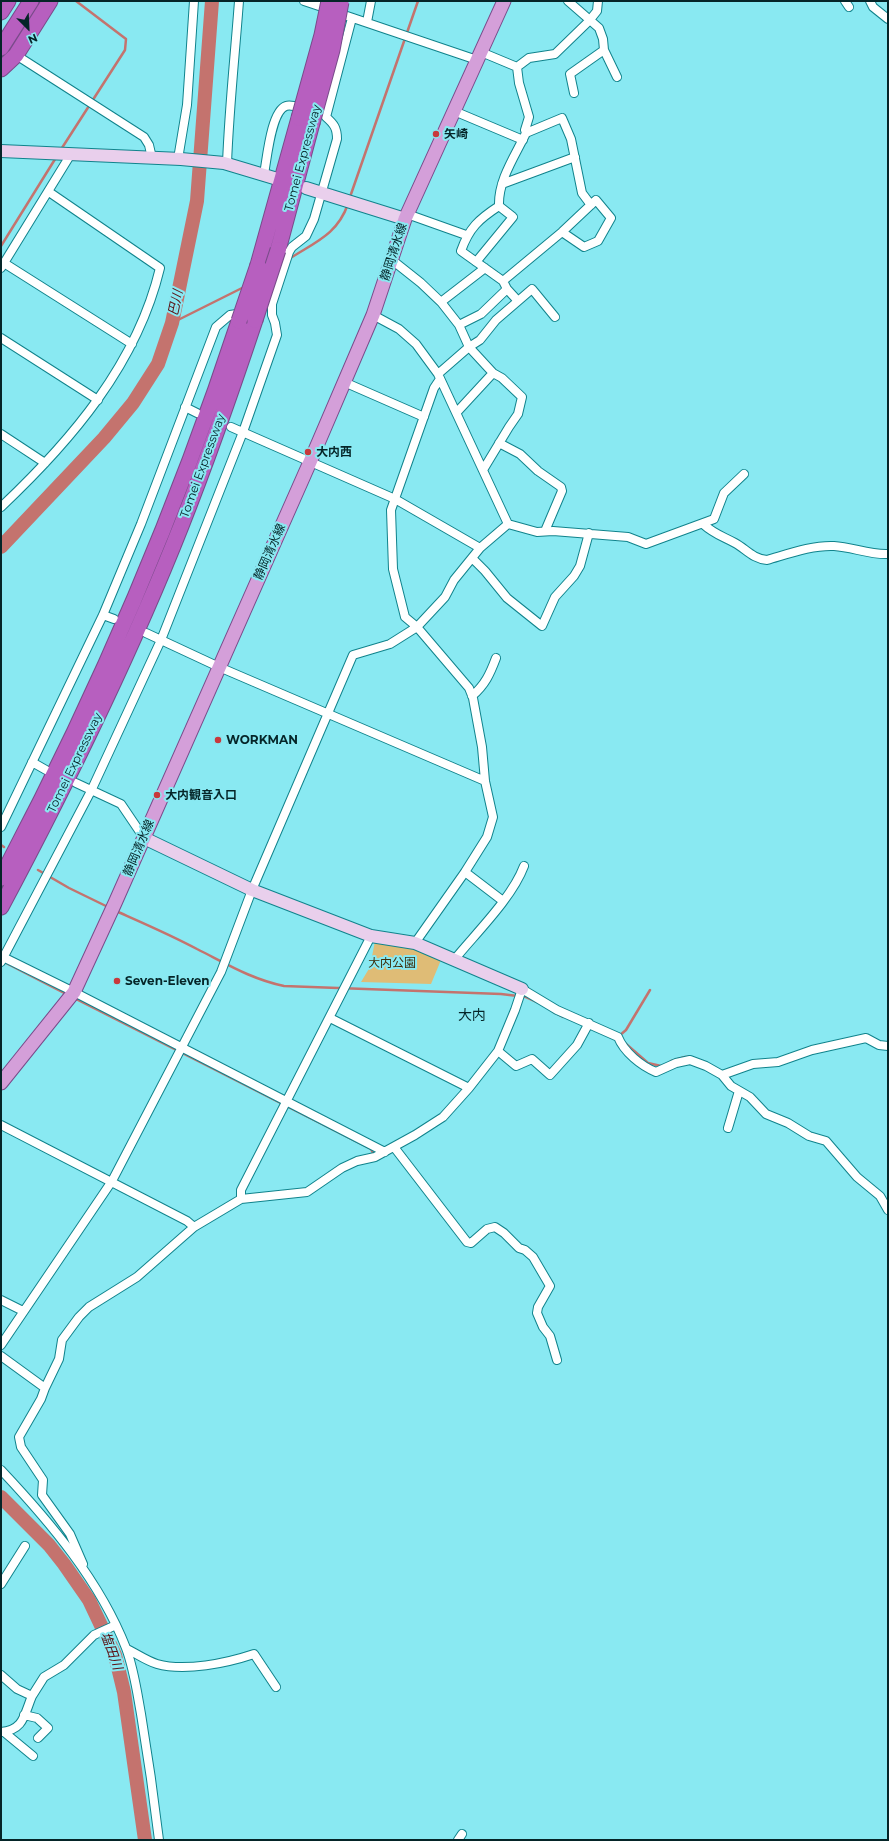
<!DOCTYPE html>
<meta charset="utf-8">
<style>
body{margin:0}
#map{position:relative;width:889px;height:1841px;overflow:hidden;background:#89e9f2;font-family:Montserrat,sans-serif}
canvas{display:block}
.frame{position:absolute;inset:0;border:2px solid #052528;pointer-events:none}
.north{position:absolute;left:8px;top:8px;width:40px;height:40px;-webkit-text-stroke:3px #89e9f2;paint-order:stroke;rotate:156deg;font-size:11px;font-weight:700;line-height:16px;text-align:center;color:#052528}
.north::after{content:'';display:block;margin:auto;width:14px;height:18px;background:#052528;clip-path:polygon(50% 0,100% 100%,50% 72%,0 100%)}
</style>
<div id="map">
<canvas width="889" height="1841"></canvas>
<div class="frame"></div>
<div class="north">N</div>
</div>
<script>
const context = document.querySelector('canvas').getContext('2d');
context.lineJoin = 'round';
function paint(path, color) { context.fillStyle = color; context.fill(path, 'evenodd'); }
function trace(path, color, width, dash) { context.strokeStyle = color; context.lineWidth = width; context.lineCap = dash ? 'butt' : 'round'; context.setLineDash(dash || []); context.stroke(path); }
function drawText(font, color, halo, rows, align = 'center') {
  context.font = font + ' Montserrat,"Noto Sans JP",sans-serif'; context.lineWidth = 4; context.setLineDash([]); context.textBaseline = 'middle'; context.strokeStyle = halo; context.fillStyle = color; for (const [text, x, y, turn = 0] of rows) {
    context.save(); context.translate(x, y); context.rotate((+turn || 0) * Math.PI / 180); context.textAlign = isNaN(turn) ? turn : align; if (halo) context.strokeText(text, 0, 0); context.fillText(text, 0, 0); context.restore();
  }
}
paint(new Path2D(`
 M375,941L414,947L441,960L431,984L361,982L370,967Z`), '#dfbc76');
trace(new Path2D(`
 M60,151L125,50L126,39L76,1
 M350,197L418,1
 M1,246L57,156
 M289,259C315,242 337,235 348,204
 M172,323L244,287
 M1,845L4,847
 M38,870L69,888L108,907
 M116,911C143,923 171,935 197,949C227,964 251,979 284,986L501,994L526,997L537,1002
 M4,962L68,995
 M74,998L371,1149L373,1153
 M553,1012L563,1017
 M619,1036L626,1030L650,990
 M625,1043L648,1063L661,1066
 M671,1061L685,1057H689`), '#c4736e', 2.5);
trace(new Path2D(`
 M1,547L104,438L133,403L158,364L172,323L197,201L212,1
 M1,1497L49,1545L64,1564L89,1600L115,1655L124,1692L145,1840`), '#c4736e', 14);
const street = new Path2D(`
 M304,1L331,10
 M568,1L599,28L603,39L604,50L617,77
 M845,1L849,7
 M870,1L873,7L888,19
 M347,16L477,60
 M367,22L371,1
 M481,52L517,67L529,58L555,54L589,21L597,11L598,1
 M16,55L144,137L149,145L152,158
 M517,67L519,83L529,117L525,130L526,133
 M574,93L570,74L604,50
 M454,111L523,140
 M178,159L187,105L194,1
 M227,164C229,109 235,55 239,1
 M264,174C267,159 271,111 286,106C292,104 299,108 304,109
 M502,184L575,157
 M407,214L466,235
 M392,260L421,283L441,302L459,325L469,347L493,373L502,378L522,397L518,414L509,427L483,470
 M476,262L513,217L499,206
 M4,263L132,344
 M1,268L71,154
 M503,281L562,232L596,200L611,218L598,241L584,247L562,232
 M518,301L507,289L503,281L461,251C469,228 479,219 499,206C498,180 515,156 526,133L562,118L571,139L582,193L591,205
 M441,302L485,268
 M373,315L399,329L416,344L438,374L508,524
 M459,325L481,314L507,289
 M1,338L98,400
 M438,374L469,347L480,340L496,320L532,289L555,317
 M344,382L424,417
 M185,407L197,413
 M457,412L493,373
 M231,427L395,499L480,548
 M1,434L45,463
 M499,443L520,454L538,471L561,487L562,491L545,531
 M1,507C71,441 137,364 160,268L49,192
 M508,524L537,532L553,531L628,537L646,544L714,519L724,493L744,474
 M703,524C714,534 722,536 735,543C746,549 753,559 767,560C788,554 812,545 834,546C852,547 870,555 888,554
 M472,558L485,571L507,598L542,626L555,597L574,576L580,566L589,533
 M103,615L114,619
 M146,633L219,667L485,781
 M472,696C485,685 490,674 496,658
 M32,762L46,770
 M76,783L121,804L144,838
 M1,827L103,615L141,524L216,327L230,315L243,313
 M465,872L503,901
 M415,943L465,872L487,837L493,817L485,781L482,747L473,698L469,688L417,627L405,617L393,569L391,510L434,388L440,379
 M1,956L74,992L385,1152
 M454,960C476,933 512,898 524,866
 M1,962L91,791L161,640L243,432L277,335L275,323L272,315V304L289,252L292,247L306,236L314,219L337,139C337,128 334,124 326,117L352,18
 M330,1018L469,1088
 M498,1051L516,1066L532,1059L550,1075L577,1045L589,1023
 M722,1075L753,1064L778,1062L812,1050L866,1038L879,1045L888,1046
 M1,1125L187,1221L194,1227L241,1199L307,1192L342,1168L357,1161L375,1157L415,1135L443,1117L469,1088L498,1051L515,1010L522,989L557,1010L618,1037C624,1052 641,1066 656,1072L676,1063L690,1060L706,1066L722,1075L731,1086L750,1097L766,1114L788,1123L809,1136L826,1141L857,1177L880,1196L888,1210
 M728,1128L739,1091
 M394,1147L467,1242L471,1243L487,1229L495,1227L504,1233L519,1248L525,1250L533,1257L550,1286L538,1307L537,1313L543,1327L550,1336L557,1360
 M241,1199V1190L371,936
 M1,1300L23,1311
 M1,1345L112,1181L221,972L252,890L353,655L390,644L417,627L445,597L454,580L480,548L508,524
 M1,1356L45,1388L41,1399L19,1437L21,1447L43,1480L42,1495L70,1534L83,1564
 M45,1388L59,1359L62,1340L79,1317L89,1307L137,1277L194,1227
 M1,1470C50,1522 100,1581 126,1648C134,1669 137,1692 141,1714C148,1756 154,1798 159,1840
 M1,1584L25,1546
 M127,1649C137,1654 147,1661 157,1664C185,1672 227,1663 254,1654L276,1687
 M1,1675L17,1689L32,1696L44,1677L64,1665L94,1635L116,1625
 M24,1715L37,1718L48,1728L38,1738
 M1,1732C24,1730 24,1715 32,1696
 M4,1732L33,1756
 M458,1840L462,1834`);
const secondary = new Path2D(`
 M1,151L181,159L224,163L274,178
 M306,188L405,219
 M144,838L252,890L371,936L415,943L522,989`);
const primary = new Path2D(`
 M1,1083L74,992L115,903L310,462L373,315L405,219L504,1`);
const highway = new Path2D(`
 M1,12L8,1
 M1,48L31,1
 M1,69L16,55L50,1
 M278,250L312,123
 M258,265L299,118
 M1,878C96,699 176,513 239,321
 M1,907C67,783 129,657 181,526C208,458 232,389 255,320`);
trace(street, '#10838c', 10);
trace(secondary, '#10838c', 14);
trace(primary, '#794b8a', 15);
trace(highway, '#794b8a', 17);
trace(street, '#fff', 8);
trace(secondary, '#e9cfec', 12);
trace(primary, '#d49fd9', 13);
trace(highway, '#b75fbf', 15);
const highwayBridge = new Path2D(`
 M299,118L322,35L329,1
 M312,123L332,50L341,2
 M255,320L278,250
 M239,321L258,265`);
trace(highwayBridge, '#794b8a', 17, []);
trace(highwayBridge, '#b75fbf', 15);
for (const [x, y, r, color] of [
 [436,134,4,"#c8393c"],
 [308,452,4,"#c8393c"],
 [218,740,4,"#c8393c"],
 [157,795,4,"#c8393c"],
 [117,981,4,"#c8393c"]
]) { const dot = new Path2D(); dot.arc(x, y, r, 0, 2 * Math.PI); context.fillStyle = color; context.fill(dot); trace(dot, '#89e9f2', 1.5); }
drawText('bold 12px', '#052528', '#89e9f2', [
 ["矢崎",444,134],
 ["大内西",316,452],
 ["WORKMAN",226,740],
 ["大内観音入口",165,795],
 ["Seven-Eleven",125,981]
], 'left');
drawText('12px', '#052528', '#89e9f2', [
 ["Tomei Expressway",303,158,-75],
 ["静岡清水線",394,252,-72],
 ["Tomei Expressway",203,466,-70],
 ["静岡清水線",270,552,-66],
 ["Tomei Expressway",75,763,-64],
 ["静岡清水線",139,848,-67]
]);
drawText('12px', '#3d2d0b', '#89e9f2', [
 ["大内公園",392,963]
]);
drawText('italic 13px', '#5c1215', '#89e9f2', [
 ["巴川",176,303,-78],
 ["塩田川",111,1651,70]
]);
drawText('14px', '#052528', '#89e9f2', [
 ["大内",472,1016]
]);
</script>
